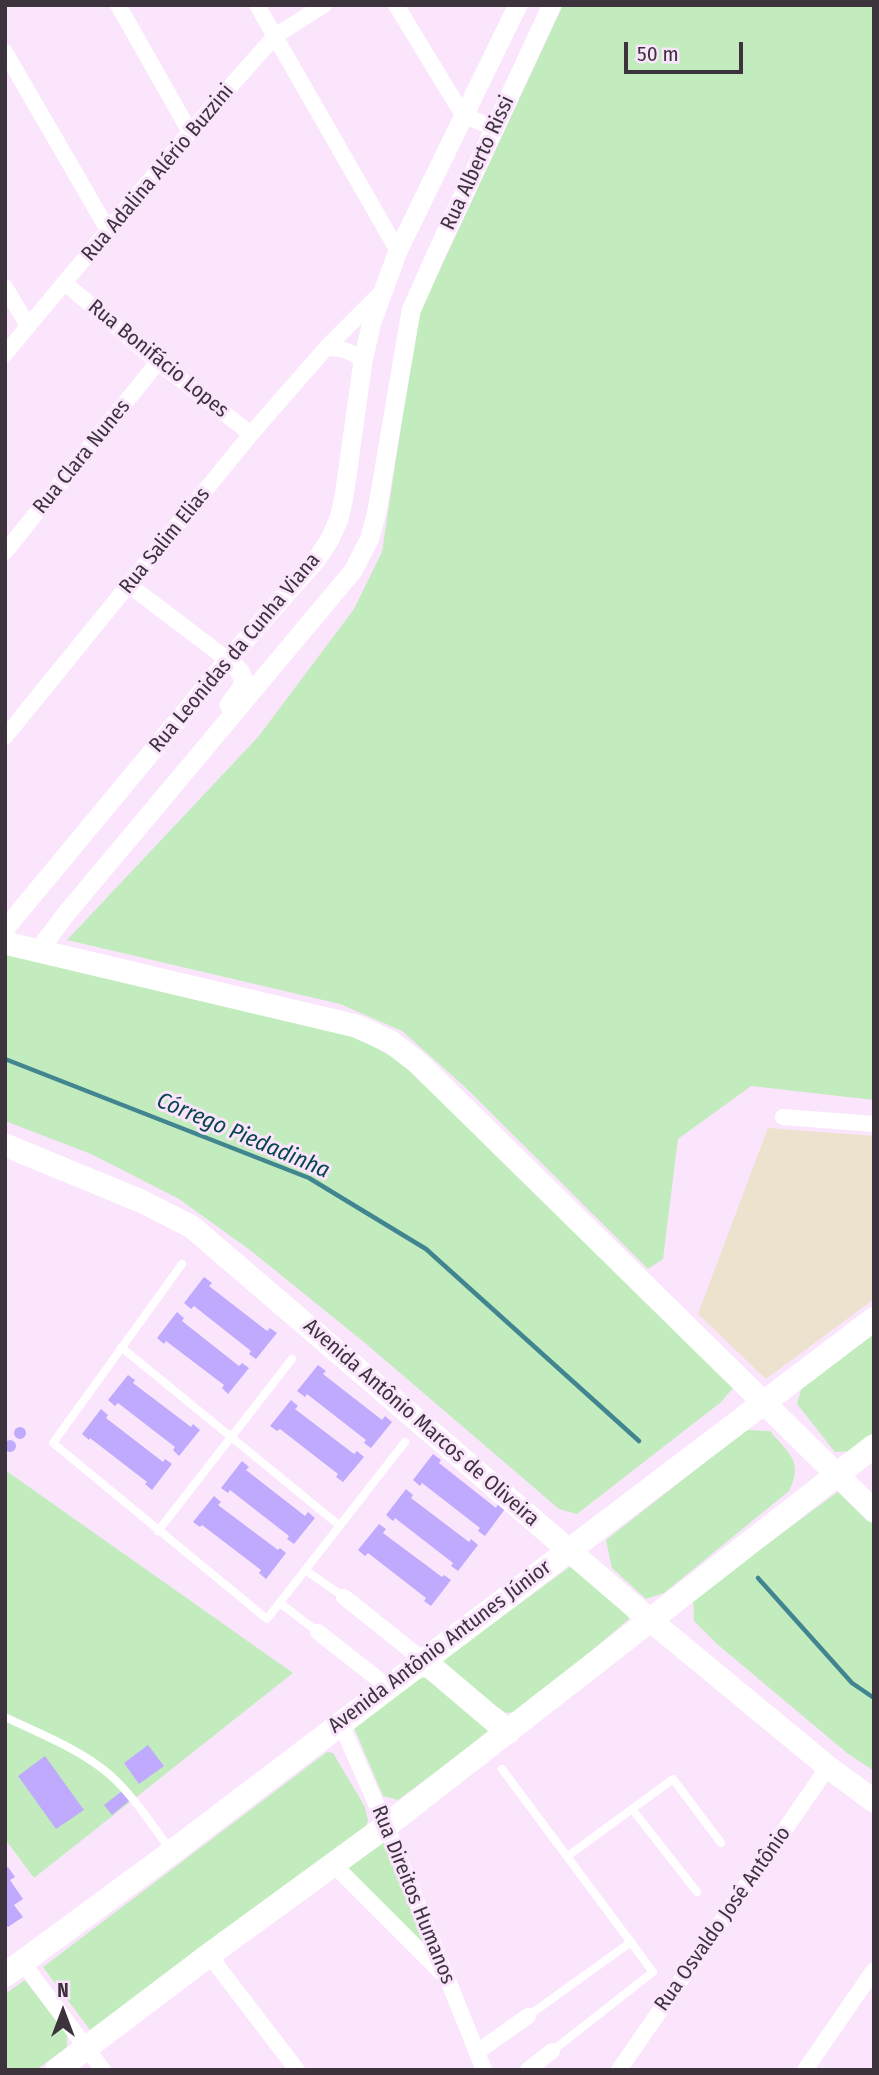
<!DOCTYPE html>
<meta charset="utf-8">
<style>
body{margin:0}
#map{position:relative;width:879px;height:2075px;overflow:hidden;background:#fbe5fd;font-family:"Fira Sans Condensed",sans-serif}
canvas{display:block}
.frame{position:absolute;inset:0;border:7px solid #3c333d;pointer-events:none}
.north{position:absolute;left:28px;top:1977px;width:70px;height:70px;-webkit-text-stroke:5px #fbe5fd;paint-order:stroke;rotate:0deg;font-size:19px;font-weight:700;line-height:28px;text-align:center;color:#3c333d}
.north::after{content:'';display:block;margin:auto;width:24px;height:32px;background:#3c333d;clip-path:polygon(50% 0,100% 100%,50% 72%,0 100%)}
.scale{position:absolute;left:624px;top:42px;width:119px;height:32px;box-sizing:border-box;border:4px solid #3c333d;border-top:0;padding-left:9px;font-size:21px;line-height:24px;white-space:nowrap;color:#3c333d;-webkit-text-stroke:5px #fbe5fd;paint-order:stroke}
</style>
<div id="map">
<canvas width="879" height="2075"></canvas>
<div class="frame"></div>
<div class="north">N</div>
<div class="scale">50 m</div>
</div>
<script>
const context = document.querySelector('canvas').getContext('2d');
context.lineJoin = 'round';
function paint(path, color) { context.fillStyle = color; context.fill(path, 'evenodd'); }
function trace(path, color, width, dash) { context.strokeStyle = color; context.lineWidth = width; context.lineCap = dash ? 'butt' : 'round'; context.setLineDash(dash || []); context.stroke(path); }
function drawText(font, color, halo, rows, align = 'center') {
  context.font = font + ' "Fira Sans Condensed",sans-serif'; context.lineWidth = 6; context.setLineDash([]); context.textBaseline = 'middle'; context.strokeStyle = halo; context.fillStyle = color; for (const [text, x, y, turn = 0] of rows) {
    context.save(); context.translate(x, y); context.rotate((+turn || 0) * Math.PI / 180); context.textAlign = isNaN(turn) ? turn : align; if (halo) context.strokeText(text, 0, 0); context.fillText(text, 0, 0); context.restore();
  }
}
paint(new Path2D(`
 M768,1128L874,1136V1299L766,1379L698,1314Z`), '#ece2cd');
paint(new Path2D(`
 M563,5H874V1100L751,1086L678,1139L663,1259L648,1269L466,1088L402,1031L340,1004L67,940L258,737L354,609L382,552L417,319Z
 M5,950L355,1035L405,1065L734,1387L720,1403L577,1514L559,1509L365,1343L250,1250L179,1199L91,1154L5,1121Z
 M874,1332V1436L854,1451L835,1452L797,1404L802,1386Z
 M746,1430L770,1431C789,1454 804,1462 789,1491L664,1593L646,1599L612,1568L606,1540Z
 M5,1470L293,1673L34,1878L5,1839Z
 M839,1491L874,1524V1771L847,1753L717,1644L694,1621L693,1599Z
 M575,1563L626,1607L629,1619L520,1711L506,1713L449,1674L441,1662Z
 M415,1678H431L485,1723L488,1733L398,1800L383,1796L352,1723Z
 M327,1752L333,1753L365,1807L368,1820L365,1831L90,2030L43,1967Z
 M383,1836L432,1955L345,1865Z
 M25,1980L67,2035V2047L36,2070H5V1994Z`), '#c2ecbd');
trace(new Path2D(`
 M5,1059L309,1178L426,1249L639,1441
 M758,1578L852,1683L874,1698`), '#418590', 4.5);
paint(new Path2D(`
 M204,1277L212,1283L209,1286L267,1331L270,1328L277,1333L256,1359L249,1354L251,1351L194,1306L191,1309L184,1303Z
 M177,1312L184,1318L182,1321L239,1366L242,1363L249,1368L228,1394L222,1388L224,1385L166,1341L164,1344L157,1338Z
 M318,1365L326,1371L323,1374L382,1420L385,1416L392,1422L371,1448L364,1443L366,1440L307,1394L305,1397L297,1391Z
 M128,1375L135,1380L133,1383L191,1427L193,1424L200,1430L179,1456L173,1450L175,1447L118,1403L115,1406L108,1400Z
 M291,1400L298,1406L295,1409L354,1454L357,1451L364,1457L343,1482L336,1477L338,1474L280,1429L277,1431L270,1426Z
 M101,1409L108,1415L106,1418L163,1462L165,1459L172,1464L152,1490L145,1484L147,1482L90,1438L89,1440L82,1434Z
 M14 1433a6 6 0 1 1 12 0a6 6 0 1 1-12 0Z
 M4 1446a6 6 0 1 1 12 0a6 6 0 1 1-12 0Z
 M433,1454L441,1460L439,1463L496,1508L498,1504L505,1509L485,1536L478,1531L480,1528L422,1483L420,1486L413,1480Z
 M242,1461L249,1467L246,1470L305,1516L308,1512L315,1518L294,1544L287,1539L289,1536L230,1490L228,1493L221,1488Z
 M406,1489L413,1495L411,1498L469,1542L471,1539L478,1545L458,1571L451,1566L453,1563L395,1518L393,1521L386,1515Z
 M214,1496L221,1502L218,1505L278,1550L280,1548L286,1553L266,1579L259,1573L261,1570L202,1525L200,1527L193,1522Z
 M379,1524L386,1529L383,1533L442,1577L444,1575L451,1580L431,1606L424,1601L426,1598L368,1553L365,1556L358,1550Z
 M148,1745L164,1766L139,1784L124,1763Z
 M45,1756L84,1810L56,1829L18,1776Z
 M122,1791L129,1801L112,1815L104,1805Z
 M8,1867L15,1877L10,1880L23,1899L14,1905L23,1917L8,1927L5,1923V1869Z`), '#c0aafd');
trace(new Path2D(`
 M182,1264L53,1443L267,1619L405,1442
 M121,1347L340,1526
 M158,1531L292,1359
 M305,1570L344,1597
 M280,1603L318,1632
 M5,1717C40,1734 80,1749 109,1774C133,1795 151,1824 170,1849
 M502,1769L653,1972L552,2051
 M632,1809L697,1892
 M568,1856L673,1779L721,1843
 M528,2016L631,1942`), '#fff', 8);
trace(new Path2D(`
 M118,5L190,132
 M257,5L398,251
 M396,5L463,115L494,128
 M5,52L108,230
 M66,284L158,362L251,434
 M5,287L28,326
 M326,348C342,348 351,351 363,361
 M5,354L190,132L275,36L324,5
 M5,552L158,362
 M129,585L228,660
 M5,737L251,434L326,348L381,293
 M783,1117L874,1124
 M344,1597L423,1660
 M318,1632L388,1687
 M340,1722L386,1826L484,2070
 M334,1865L441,1972
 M209,1955L297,2070
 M22,1962L103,2070
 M477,2052L528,2016
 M528,2070L552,2051
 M619,2070L828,1767
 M805,2070L874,1970`), '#fff', 16);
trace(new Path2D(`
 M228,660C250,678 246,684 229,705
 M5,929L228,660L317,559L330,539L339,519L344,497L363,361L372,322L398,251L518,5
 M39,950L66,914L353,571L370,538L377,511L411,311L437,252L552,5`), '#fff', 19);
trace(new Path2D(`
 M5,943L356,1026L391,1042L418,1063L874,1511
 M5,1145L143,1202L192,1227L650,1620L828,1767L874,1801`), '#fff', 23);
trace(new Path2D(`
 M423,1660L508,1732
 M5,1975L172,1852L874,1319
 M57,2070L209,1955L386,1826L874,1446`), '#fff', 24);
drawText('21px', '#3c333d', '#fbe5fd', [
 ["Rua Alberto Rissi",478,163,-65],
 ["Rua Adalina Alério Buzzini",158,173,-50],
 ["Rua Bonifácio Lopes",158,359,39],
 ["Rua Clara Nunes",82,457,-51],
 ["Rua Salim Elias",165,541,-51],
 ["Rua Leonidas da Cunha Viana",235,653,-50],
 ["Avenida Antônio Marcos de Oliveira",421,1423,41],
 ["Avenida Antônio Antunes Júnior",440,1647,-37],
 ["Rua Direitos Humanos",413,1895,68],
 ["Rua Osvaldo José Antônio",723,1919,-55]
]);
drawText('italic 23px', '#09474e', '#fbe5fd', [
 ["Córrego Piedadinha",243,1136,23]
]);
</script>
